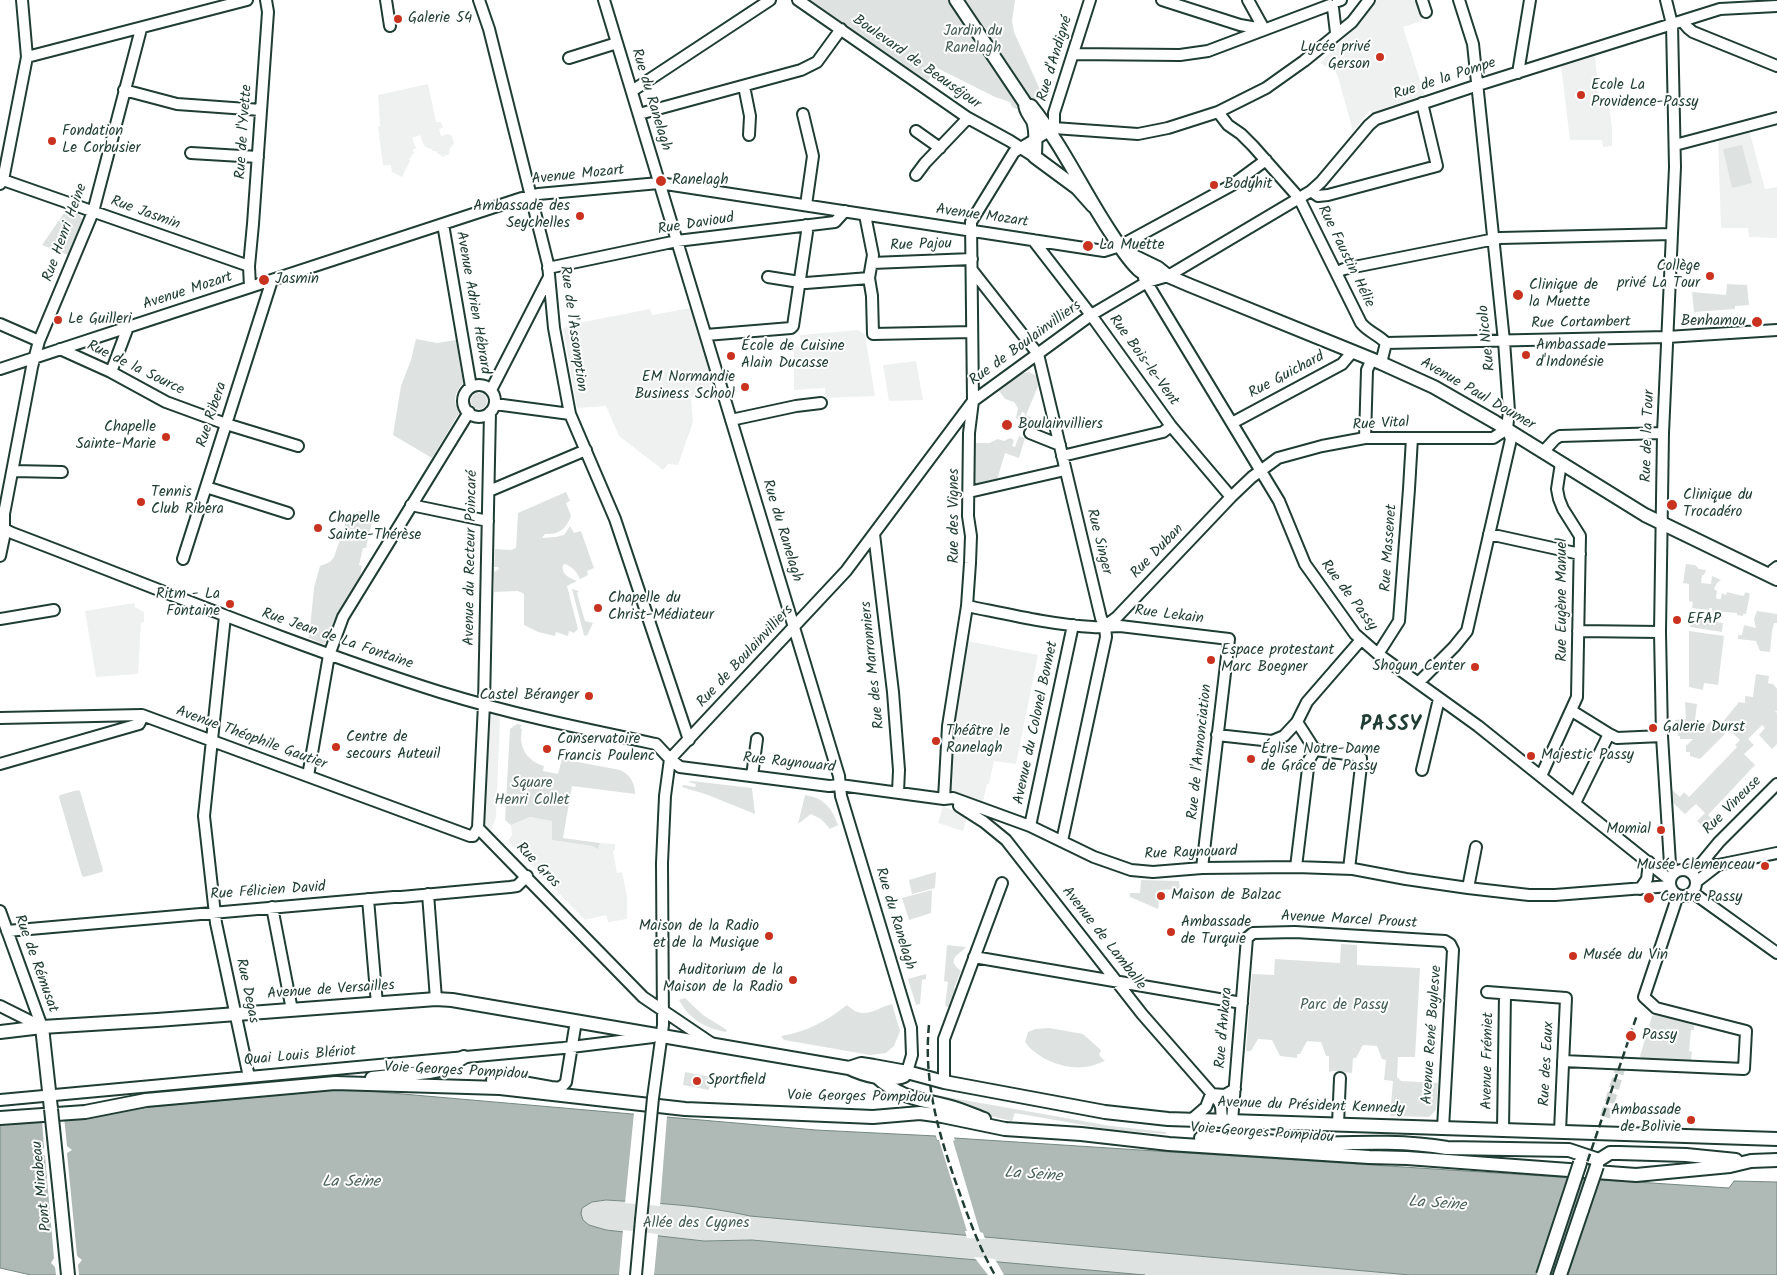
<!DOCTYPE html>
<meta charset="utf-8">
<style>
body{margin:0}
canvas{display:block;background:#fff}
</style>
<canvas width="1777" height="1275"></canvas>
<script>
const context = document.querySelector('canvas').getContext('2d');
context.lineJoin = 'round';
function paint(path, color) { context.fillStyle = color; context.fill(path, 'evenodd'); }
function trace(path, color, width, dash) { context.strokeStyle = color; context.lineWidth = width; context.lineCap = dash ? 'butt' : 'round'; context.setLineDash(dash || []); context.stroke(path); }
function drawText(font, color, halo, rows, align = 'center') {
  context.font = font + ' Kalam,sans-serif'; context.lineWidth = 4; context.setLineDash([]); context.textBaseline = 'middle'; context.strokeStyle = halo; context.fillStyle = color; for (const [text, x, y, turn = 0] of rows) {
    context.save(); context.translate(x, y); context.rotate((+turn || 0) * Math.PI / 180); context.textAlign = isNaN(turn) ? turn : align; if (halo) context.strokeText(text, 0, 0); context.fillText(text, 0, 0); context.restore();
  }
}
paint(new Path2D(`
 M1377,0H1415L1422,21L1403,27L1425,96L1372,113L1370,110L1353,131L1338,77L1335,71L1320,63L1354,29Z
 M1595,55L1599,98H1608L1612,127V146L1603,147L1602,140H1570L1561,66Z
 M428,84L436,122H441L443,128L439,129L441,136L448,134L452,136L454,144L450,148L449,154L443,157L437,153L436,151H433L432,149H430L424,146L420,135L412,138L416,148L413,150L414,153L411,156V158L409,159L410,161L402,177L392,172L391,165H383L378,127L380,126L378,95Z
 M1749,130L1765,189L1777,187V238L1749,237L1748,228H1721L1718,138Z
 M691,308L716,394L691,397L693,422L678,465L668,464L663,470L619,436L606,406L577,408L563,328L568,327V325L650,309L652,315Z
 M858,330L865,335L875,396L826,398L825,388L794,390V347L801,346L800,335Z
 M916,361L923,400L889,401L883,365Z
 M134,603L135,607L144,612V622L141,623L138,674L96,677L85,611Z
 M967,641L1038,655L1016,764L994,761L989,784H987L983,801L952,791L949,788L952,728Z
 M493,713L499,716L500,719L496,818L490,832L482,823L489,717Z
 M943,806L967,817L963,831L938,823Z
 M530,817L553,821V840L592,846L598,848L600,843L615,844V850L613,851L617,873L622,872L627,896V919L608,922L606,915L585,920L508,841L512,835L511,825Z`), '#eef1f0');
paint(new Path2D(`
 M809,0H1015L1012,21L1014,32L1042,94L1019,110L1012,107L1010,102L995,97L937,68L926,83Z
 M1742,145L1752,183L1732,188L1723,149Z
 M66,210L80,215L82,220L68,255L42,245Z
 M1727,284L1747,285L1749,305L1735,306V309L1694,312L1692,292L1726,295Z
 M416,339L437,343L456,340L463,383C454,393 453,401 459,413L432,458L393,435L401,386L411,360Z
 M1029,372L1037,376L1039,384L1026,415L1032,418L1029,427L1023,424L1024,422L1022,421L1025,413L1022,412L1019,420L1016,418L1018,408L1014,402L1005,399L999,391L1020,374Z
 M471 401a8 8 0 1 1 16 0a8 8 0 1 1-16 0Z
 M1019,436L1025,438L1019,458L1005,453L997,480L974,486V443H989L998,439L1004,441L1010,438L1014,440L1012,446L1015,447Z
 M566,492L570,501L566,503L571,516C566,529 559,535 545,534L542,538L556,537L564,535L570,526L574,533L581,531L594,568L587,571L588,575L580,579C577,572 573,567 565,564L563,565C561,575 570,578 577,581L567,586L578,629L574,633L569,631L568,636L556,632L555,636L538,632L524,625V594L518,591L494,592V572L499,569L498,567H494L495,549L511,550L516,548L518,513Z
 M360,511L374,514L366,548H363L359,565L362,566L360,577L337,614L328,641L323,644L309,638L314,588L320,566L330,562L334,557L348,516Z
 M1686,564L1695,565L1699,569L1706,570L1704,575H1702L1701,583L1711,584L1712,576L1721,580L1717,583L1714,589L1717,591L1716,597L1717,599H1721L1722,593L1726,595L1727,592L1743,596L1746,592L1750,594L1746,614H1743V616L1737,615V613L1712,611V608H1709V610L1692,608L1693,602L1689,601V584L1683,583Z
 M572,589L579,591L577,593L585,621L593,623L587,636L584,635Z
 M1757,611L1777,614V623H1774L1772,631L1770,652L1760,651L1756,641L1738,639V635H1742L1744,625L1756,628L1754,619Z
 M1691,618L1723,623L1722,632L1690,627Z
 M1689,631L1724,636L1718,685L1704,683L1703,690L1689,687Z
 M1756,674L1769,676L1768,683L1773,684L1777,689V711H1775L1777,713V744L1772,749L1759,735L1765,728L1762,725L1748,739L1754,745L1744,754L1755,765L1708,815L1713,820L1706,829L1697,821L1705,813L1696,804L1685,814L1670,800V788L1680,797L1684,792L1689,797L1737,747L1735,745L1740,740L1722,723L1739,702L1745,703V696L1753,697Z
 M1685,702L1697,704L1695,720L1703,721V729L1711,721L1725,734L1700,759L1690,756V752H1686V746L1693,739H1680V736H1678L1677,723L1675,722V720L1686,719Z
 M517,724L522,725L520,728L522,729C518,747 527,761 544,766L543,771L558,774L562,759L620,770C630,774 635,783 635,794L572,786L563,838L600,843L598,849L592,846L552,840V821L530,817L511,825L505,820L510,729Z
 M692,781L752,788L755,814L708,795L682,787L683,785L695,787L696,784L688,782Z
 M78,790L80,791L103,870L102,872L84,877L82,876L59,797L60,795Z
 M805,795C824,798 832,808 838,825L830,829L821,819L811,814L798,824Z
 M936,872L935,888L912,894L909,880Z
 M1141,880L1179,881L1180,889L1160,890L1158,909L1130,897V893H1140Z
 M932,890L931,913L909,920L902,898Z
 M1341,944L1357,945V965L1420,968L1415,1057H1398L1397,1077L1401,1081L1438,1083L1436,1110L1429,1117L1390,1116L1393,1081L1384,1080L1386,1060L1382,1059L1377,1046L1363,1045L1356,1058H1353L1352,1073L1334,1071L1329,1072V1056H1326L1321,1042L1307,1041L1300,1054H1297V1058L1280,1056L1272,1040L1258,1039L1251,1051H1246L1252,974L1274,975L1275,959L1340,963Z
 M947,945L966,947C959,955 945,959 961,971L954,988L957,990L949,1007L945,1006L948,982L944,981Z
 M926,974V979L922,980L920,1004L916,1005L908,979Z
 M685,998L703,1015L727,1030L726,1032C705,1028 689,1019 679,1000Z
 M892,1004L900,1031L894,1046L886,1053L870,1055L784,1040L781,1036C806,1032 827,1021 847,1005C864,1021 874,1009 892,1004Z
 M1655,1015L1694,1024V1030H1691L1689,1051L1692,1052L1691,1060L1641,1058L1640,1056L1652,1016Z
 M1049,1028L1083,1034L1101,1050L1099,1055L1105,1061C1099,1063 1092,1066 1086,1067C1065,1070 1037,1059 1025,1042L1028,1032L1035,1029Z
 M685,1072L711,1077L709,1090L683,1085Z
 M941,1096L1111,1126L1166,1132V1134L1112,1130L1015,1113L1012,1121L986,1115L942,1100Z
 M606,1200C654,1203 703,1205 750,1216L1410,1275H1145L752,1240L704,1241L606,1230L589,1225L583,1220L581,1214L582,1208L592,1202Z`), '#dee3e2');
const water = new Path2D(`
 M345,1089L816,1130L936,1136L937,1140H954V1138L1729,1188L1734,1181L1777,1182V1275H1410L750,1216C703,1205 654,1203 606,1200L592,1202L582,1208L581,1214L583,1220L589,1225L606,1230L704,1241L752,1240L1145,1275H31L0,1268V1124H17L76,1119L130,1109Z`);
paint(water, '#afbab7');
trace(water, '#758883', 1);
paint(new Path2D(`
 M632,1112L669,1115L667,1116L660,1206L625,1203L634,1113Z
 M64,1117L67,1146L72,1150L67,1153L77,1256L82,1260L78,1265L79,1275H56L55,1267L51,1263L54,1258L45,1156L40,1152L44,1148L42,1119Z
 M935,1133L937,1134L939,1137L952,1138L953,1135L955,1140L953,1141L980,1232L983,1233L985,1239L967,1238L965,1231H967L939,1140H937Z
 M623,1230L658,1234L654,1275H619Z
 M974,1257L995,1259L1004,1275H988Z`), '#fff');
trace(new Path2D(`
 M1605,1117L1622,1063`), '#d2d8d6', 10, [10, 5]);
const minor = new Path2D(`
 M386,0L390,26
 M479,0L489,29L548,264L554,328L570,414L615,519L689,740
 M604,0L839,776L841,796L911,1028L912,1055L907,1072
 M798,0L968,118L1010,141L1035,157
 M1162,0L1240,25L1263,29
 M1248,0L1264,29
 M1422,0L1426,12
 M1666,0L1672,24L1675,167L1663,433L1660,632L1662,736L1670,864L1675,873
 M1338,1L1341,0
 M1333,8L1336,33
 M1682,21L1688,28L1693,32L1777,66
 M1073,54L1180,55L1208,51L1330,5
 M27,57L247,0
 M569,58L617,43
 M1518,73L1530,0
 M744,86L750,116L749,135
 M124,90L177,104L261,110
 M632,91L770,0
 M1218,112L1228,125L1241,134L1253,146L1299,198L1361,323C1368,332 1379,335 1386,343L1381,363
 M639,114L801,70L817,62L841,29
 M803,114L813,156L806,205
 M1054,128V113L1090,0
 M916,131L940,148
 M1675,145L1777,118
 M191,153L258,157
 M916,175L925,163L968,118
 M3,180L249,266
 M0,184L3,180L27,57L22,0
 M1311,191L1318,196L1328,195L1437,166L1422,103
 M865,215L873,255L869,278L872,296L873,334L972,332
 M443,224L471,387
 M1033,240L1091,315L1171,426L1231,497
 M872,263L972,259
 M548,268L677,241L835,222L845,211
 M972,270L1038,354L1101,618L1105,626L1106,637L1062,841
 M1337,272L1344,269L1500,238L1672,234
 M768,277L806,283L869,278
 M1144,278L1279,501L1305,564L1355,634L1378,654L1478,726L1670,880
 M250,287L249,266L253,224L268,12L266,0
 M0,324L39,341
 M706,335L791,328L793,326L807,232L806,225
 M1386,343L1667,337L1777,330
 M60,349L111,372L166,402L226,424L298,446
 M0,369L522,198L538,194L659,183L1104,251L1120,246L1232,185L1266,160
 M111,372L128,327
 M463 401a16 16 0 1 1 32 0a16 16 0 1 1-32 0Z
 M491,390L549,277
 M495,404L570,414
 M490,412L484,704L478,828L643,997L711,1043
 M731,420L796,406L821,403
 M1232,423L1342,364L1353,351
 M1030,433L1060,445
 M1365,438L1367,370L1372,359
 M1543,452L1555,439L1560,436L1663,433
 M1062,456L1163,432L1171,426
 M13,471L62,472
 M206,487L288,513
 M489,491L586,450
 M969,492L1065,470
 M411,505L488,521
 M0,525L4,529L12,533C154,587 295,646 440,692C511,714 584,729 656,744L670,759L680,767L829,786L840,785L944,799L953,798L1030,826L1094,857L1131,870L1153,872L1202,868L1296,867L1353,869L1406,879L1468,888L1529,895H1555L1670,886
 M874,534L893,692L899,770L898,792
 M1489,534L1580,554
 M0,556L4,537V514L32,367L39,341L93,212L141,29
 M183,559L272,280
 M1771,576L1773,570L1777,567
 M967,606C1007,614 1053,625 1093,627C1102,628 1111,626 1120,626L1229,639L1202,868
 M225,616L204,816L216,923L249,1077
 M0,619L54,610
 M1105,626L1117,617L1231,497L1252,477L1278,458L1322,446L1365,438H1493L1507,429
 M1578,631L1660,632
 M1378,654L1399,621L1409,489L1412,438
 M1418,683L1454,647L1467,631L1511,439L1507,429L1509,411L1504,341L1473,44L1459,0
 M1572,711L1609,734
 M0,718L142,715L470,836H473L478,828
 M1297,722L1315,750L1355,755L1361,758V766L1349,869
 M1217,735L1272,741L1284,736L1297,722L1307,702L1360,641
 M0,764L139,724L141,720L142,715
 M1422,770L1439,699
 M308,776L329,655L343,617L469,412
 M752,776L757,739
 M1541,776L1577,697L1580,536L1563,509L1559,499L1557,489L1561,463
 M944,799L948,726L967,606L970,563L971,536L968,516L969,433L973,401L971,222L1014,152L1054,128L1138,134L1168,128L1218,112L1266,88L1304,61L1352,22L1369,0
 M1575,803L1609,734L1617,738L1662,736
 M959,806L984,822L1006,840L1142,1014L1219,1102L1221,1107L1222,1121
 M1030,826L1073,625
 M1700,865H1718L1777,853
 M1296,867L1309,760L1315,750
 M1670 883a13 13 0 1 1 26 0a13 13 0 1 1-26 0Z
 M1690,872L1700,865L1719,842L1777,784
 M1696,882L1718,865
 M1468,888L1476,847
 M1640,889L1647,879L1649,862
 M1692,892L1777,953
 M428,894L436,999
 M368,899L377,1004
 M272,907L292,1010
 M0,911L42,1027
 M7,931L394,897H401L510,887L517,886L527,876
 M974,957L1242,1003
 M1487,992L1566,998L1560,1131
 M0,1006L42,1027
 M1563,1061L1744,1069L1746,1031L1656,1008L1644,997L1678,895
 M492,1080L505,1082L506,1079L551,1087C558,1088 562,1088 566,1082L576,1021
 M944,1082V1039L1002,883
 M653,1098L663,1025L662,863L665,796L670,759L846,571L973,401L1091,315L1147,282L1168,276L1311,191L1321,182L1369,125L1376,119L1478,85L1720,9L1777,6
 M0,1100L563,1048L653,1037
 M1191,1120L1206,1107L1211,1094L1225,1095L1235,1089
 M1232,1121L1247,938L1253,933L1295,932L1445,941L1450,944L1453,950L1443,1128
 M1338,1124L1340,1078
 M1503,1129L1505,994
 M636,1275L641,1220`);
const major = new Path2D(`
 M956,0L1025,103C1025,111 1029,114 1033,121C1037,132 1035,146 1035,157L1077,188L1093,206
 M1031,106C1063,146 1083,191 1111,233C1119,245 1128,260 1139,270C1147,277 1158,276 1168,276
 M1125,252L1158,268L1168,276L1189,285L1381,363L1434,387L1495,422L1645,515L1777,579
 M42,1027L51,1109
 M0,1032L42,1027L157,1020L436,999L452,1000L849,1068C863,1075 889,1082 904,1076
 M849,1068L861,1064L874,1066L907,1072L944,1082L1105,1112L1168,1119L1777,1139
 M877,1077C901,1099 921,1099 951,1107C962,1110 973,1115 984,1119
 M372,1078L429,1072L444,1069L464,1057
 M0,1118L85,1112L146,1100L335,1083L500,1088L685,1109L873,1117L920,1113L942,1116L1005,1129L1081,1134L1169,1144L1369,1157L1407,1158L1636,1175L1730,1166L1751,1161L1777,1160
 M1201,1138H1229L1314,1145
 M1307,1144C1353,1143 1401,1140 1447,1148L1569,1150L1599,1160
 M1599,1160L1610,1153H1619L1686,1155L1736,1160
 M60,1195L68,1275
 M1560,1275L1582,1210`);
trace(minor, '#1f3d34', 14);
trace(major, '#1f3d34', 16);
trace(minor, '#fff', 10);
trace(major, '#fff', 12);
trace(new Path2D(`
 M929,1025C923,1084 940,1139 960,1194C970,1222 980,1249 995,1275
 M1549,1275L1637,1015`), '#1f3d34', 2.5, [8, 4]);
const minorBridge = new Path2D(`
 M641,1220L653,1098`);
const majorBridge = new Path2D(`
 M51,1109L60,1195
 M1582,1210L1597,1166
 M1543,1275L1580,1163`);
trace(minorBridge, '#1f3d34', 14, []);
trace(majorBridge, '#1f3d34', 16, []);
trace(minorBridge, '#fff', 10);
trace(majorBridge, '#fff', 12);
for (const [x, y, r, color] of [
 [398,19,5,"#c8321e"],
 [1380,57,5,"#c8321e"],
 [1581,95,5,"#c8321e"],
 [52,141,5,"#c8321e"],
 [661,181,6,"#c8321e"],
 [1214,185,5,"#c8321e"],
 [580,216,5,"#c8321e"],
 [1088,246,6,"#c8321e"],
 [1710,276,5,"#c8321e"],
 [264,280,6,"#c8321e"],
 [1518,295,6,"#c8321e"],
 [58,320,5,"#c8321e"],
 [1757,322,6,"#c8321e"],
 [1526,355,5,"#c8321e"],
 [731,356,5,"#c8321e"],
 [745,387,5,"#c8321e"],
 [1007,425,6,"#c8321e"],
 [166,437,5,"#c8321e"],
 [141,502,5,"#c8321e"],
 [1672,505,6,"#c8321e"],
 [318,528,5,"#c8321e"],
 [230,604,5,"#c8321e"],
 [598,608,5,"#c8321e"],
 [1677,620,5,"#c8321e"],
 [1211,660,5,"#c8321e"],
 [1475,667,5,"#c8321e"],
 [589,696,5,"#c8321e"],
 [1653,728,5,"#c8321e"],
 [936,741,5,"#c8321e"],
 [336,747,5,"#c8321e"],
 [547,749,5,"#c8321e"],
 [1531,756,5,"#c8321e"],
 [1251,759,5,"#c8321e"],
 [1661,830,5,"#c8321e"],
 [1765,866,5,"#c8321e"],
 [1161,896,5,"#c8321e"],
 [1649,898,6,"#c8321e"],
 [1171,932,5,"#c8321e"],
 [769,936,5,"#c8321e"],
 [1573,956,5,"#c8321e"],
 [793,980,5,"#c8321e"],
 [1631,1036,6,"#c8321e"],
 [697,1081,5,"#c8321e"],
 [1691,1120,5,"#c8321e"]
]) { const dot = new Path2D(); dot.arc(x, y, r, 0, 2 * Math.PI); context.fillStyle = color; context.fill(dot); trace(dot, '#fff', 2); }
drawText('15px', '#1f3d34', '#fff', [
 ["Galerie 54",408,19],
 ["Lycée privé",1370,48,"right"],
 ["Gerson",1370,65,"right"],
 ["Ecole La",1591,86],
 ["Providence-Passy",1591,103],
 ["Fondation",62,132],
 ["Le Corbusier",62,149],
 ["Ranelagh",672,181],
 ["Bodyhit",1224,185],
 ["Ambassade des",570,207,"right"],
 ["Seychelles",570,224,"right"],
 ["La Muette",1099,246],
 ["Collège",1700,267,"right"],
 ["privé La Tour",1700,284,"right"],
 ["Jasmin",275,280],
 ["Clinique de",1529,286],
 ["la Muette",1529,303],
 ["Le Guilleri",68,320],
 ["Benhamou",1746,322,"right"],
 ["Ambassade",1536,346],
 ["d'Indonésie",1536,363],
 ["École de Cuisine",741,347],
 ["Alain Ducasse",741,364],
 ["EM Normandie",735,378,"right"],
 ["Business School",735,395,"right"],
 ["Boulainvilliers",1018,425],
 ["Chapelle",156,428,"right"],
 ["Sainte-Marie",156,445,"right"],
 ["Tennis",151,493],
 ["Club Ribera",151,510],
 ["Clinique du",1683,496],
 ["Trocadéro",1683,513],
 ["Chapelle",328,519],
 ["Sainte-Thérèse",328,536],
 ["Ritm - La",220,595,"right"],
 ["Fontaine",220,612,"right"],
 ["Chapelle du",608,599],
 ["Christ-Médiateur",608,616],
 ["EFAP",1687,620],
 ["Espace protestant",1221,651],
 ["Marc Boegner",1221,668],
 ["Shogun Center",1465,667,"right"],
 ["Castel Béranger",579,696,"right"],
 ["Galerie Durst",1663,728],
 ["Théâtre le",946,732],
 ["Ranelagh",946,749],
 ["Centre de",346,738],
 ["secours Auteuil",346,755],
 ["Conservatoire",557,740],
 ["Francis Poulenc",557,757],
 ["Église Notre-Dame",1261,750],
 ["de Grâce de Passy",1261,767],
 ["Majestic Passy",1541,756],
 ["Momial",1651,830,"right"],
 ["Musée Clemenceau",1755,866,"right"],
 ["Maison de Balzac",1171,896],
 ["Centre Passy",1660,898],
 ["Ambassade",1181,923],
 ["de Turquie",1181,940],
 ["Maison de la Radio",759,927,"right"],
 ["et de la Musique",759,944,"right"],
 ["Musée du Vin",1583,956],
 ["Auditorium de la",783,971,"right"],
 ["Maison de la Radio",783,988,"right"],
 ["Passy",1642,1036],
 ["Sportfield",707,1081],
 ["Ambassade",1681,1111,"right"],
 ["de Bolivie",1681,1128,"right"]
], 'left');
drawText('15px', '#455e57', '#fff', [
 ["Jardin du",973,32],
 ["Ranelagh",973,49],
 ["Square",532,784],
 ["Henri Collet",532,801],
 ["Parc de Passy",1344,1006],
 ["Allée des Cygnes",696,1224]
]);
drawText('15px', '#1f3d34', '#fff', [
 ["Rue d'Andigné",1056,59,-73],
 ["Boulevard de Beauséjour",916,63,35],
 ["Rue de la Pompe",1445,80,-18],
 ["Rue du Ranelagh",650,100,73],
 ["Rue de l'Yvette",245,132,-86],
 ["Avenue Mozart",578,176,-6],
 ["Rue Jasmin",145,214,20],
 ["Avenue Mozart",982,217,8],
 ["Rue Davioud",696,225,-9],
 ["Rue Henri Heine",66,233,-70],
 ["Rue Pajou",921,246,-2],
 ["Rue Faustin Hélie",1345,257,64],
 ["Avenue Mozart",188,292,-18],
 ["Avenue Adrien Hébrard",472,303,80],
 ["Rue Cortambert",1581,324,-1],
 ["Rue de l'Assomption",572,329,82],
 ["Rue Nicolo",1488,338,-96],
 ["Rue de Boulainvilliers",1026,344,-36],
 ["Rue Bois-le-Vent",1143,361,54],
 ["Rue de la Source",135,369,26],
 ["Rue Guichard",1287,376,-28],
 ["Avenue Paul Doumer",1477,395,30],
 ["Rue Ribera",213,415,-72],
 ["Rue Vital",1381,425,-3],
 ["Rue de la Tour",1649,436,-88],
 ["Rue des Vignes",955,516,-90],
 ["Rue du Ranelagh",781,531,73],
 ["Rue Singer",1098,542,76],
 ["Rue Massenet",1390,548,-86],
 ["Rue Duban",1158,552,-46],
 ["Avenue du Recteur Poincaré",472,558,-89],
 ["Rue de Passy",1348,596,53],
 ["Rue Eugène Manuel",1563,600,-90],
 ["Rue Lekain",1169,616,7],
 ["Rue Jean de La Fontaine",337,640,19],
 ["Rue de Boulainvilliers",746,657,-47],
 ["Rue des Marronniers",874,665,-96],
 ["Avenue du Colonel Bonnet",1037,723,-78],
 ["Avenue Théophile Gautier",251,739,20],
 ["Rue de l'Annonciation",1201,752,-84],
 ["Rue Raynouard",789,764,6],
 ["Rue Vineuse",1733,806,-45],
 ["Rue Raynouard",1191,854,-2],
 ["Rue Gros",537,866,46],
 ["Rue Félicien David",268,892,-4],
 ["Rue du Ranelagh",894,919,73],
 ["Avenue Marcel Proust",1349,921,3],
 ["Avenue de Lamballe",1103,939,52],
 ["Rue de Rémusat",35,964,70],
 ["Rue Degas",246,991,78],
 ["Avenue de Versailles",331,991,-4],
 ["Rue d'Ankara",1225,1028,-85],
 ["Avenue René Boylesve",1433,1035,-86],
 ["Quai Louis Blériot",300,1057,-5],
 ["Avenue Frémiet",1489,1061,-89],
 ["Rue des Eaux",1548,1064,-87],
 ["Voie Georges Pompidou",456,1072,3],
 ["Voie Georges Pompidou",859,1098,1],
 ["Avenue du Président Kennedy",1311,1107,2],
 ["Voie Georges Pompidou",1262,1134,4],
 ["Pont Mirabeau",43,1186,-96]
]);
drawText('italic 16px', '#4a625b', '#fff', [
 ["La Seine",1033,1176,4],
 ["La Seine",351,1183],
 ["La Seine",1437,1205,4]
]);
context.letterSpacing = '1px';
drawText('bold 20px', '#1f3d34', '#fff', [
 ["PASSY",1391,727]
]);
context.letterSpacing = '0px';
</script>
